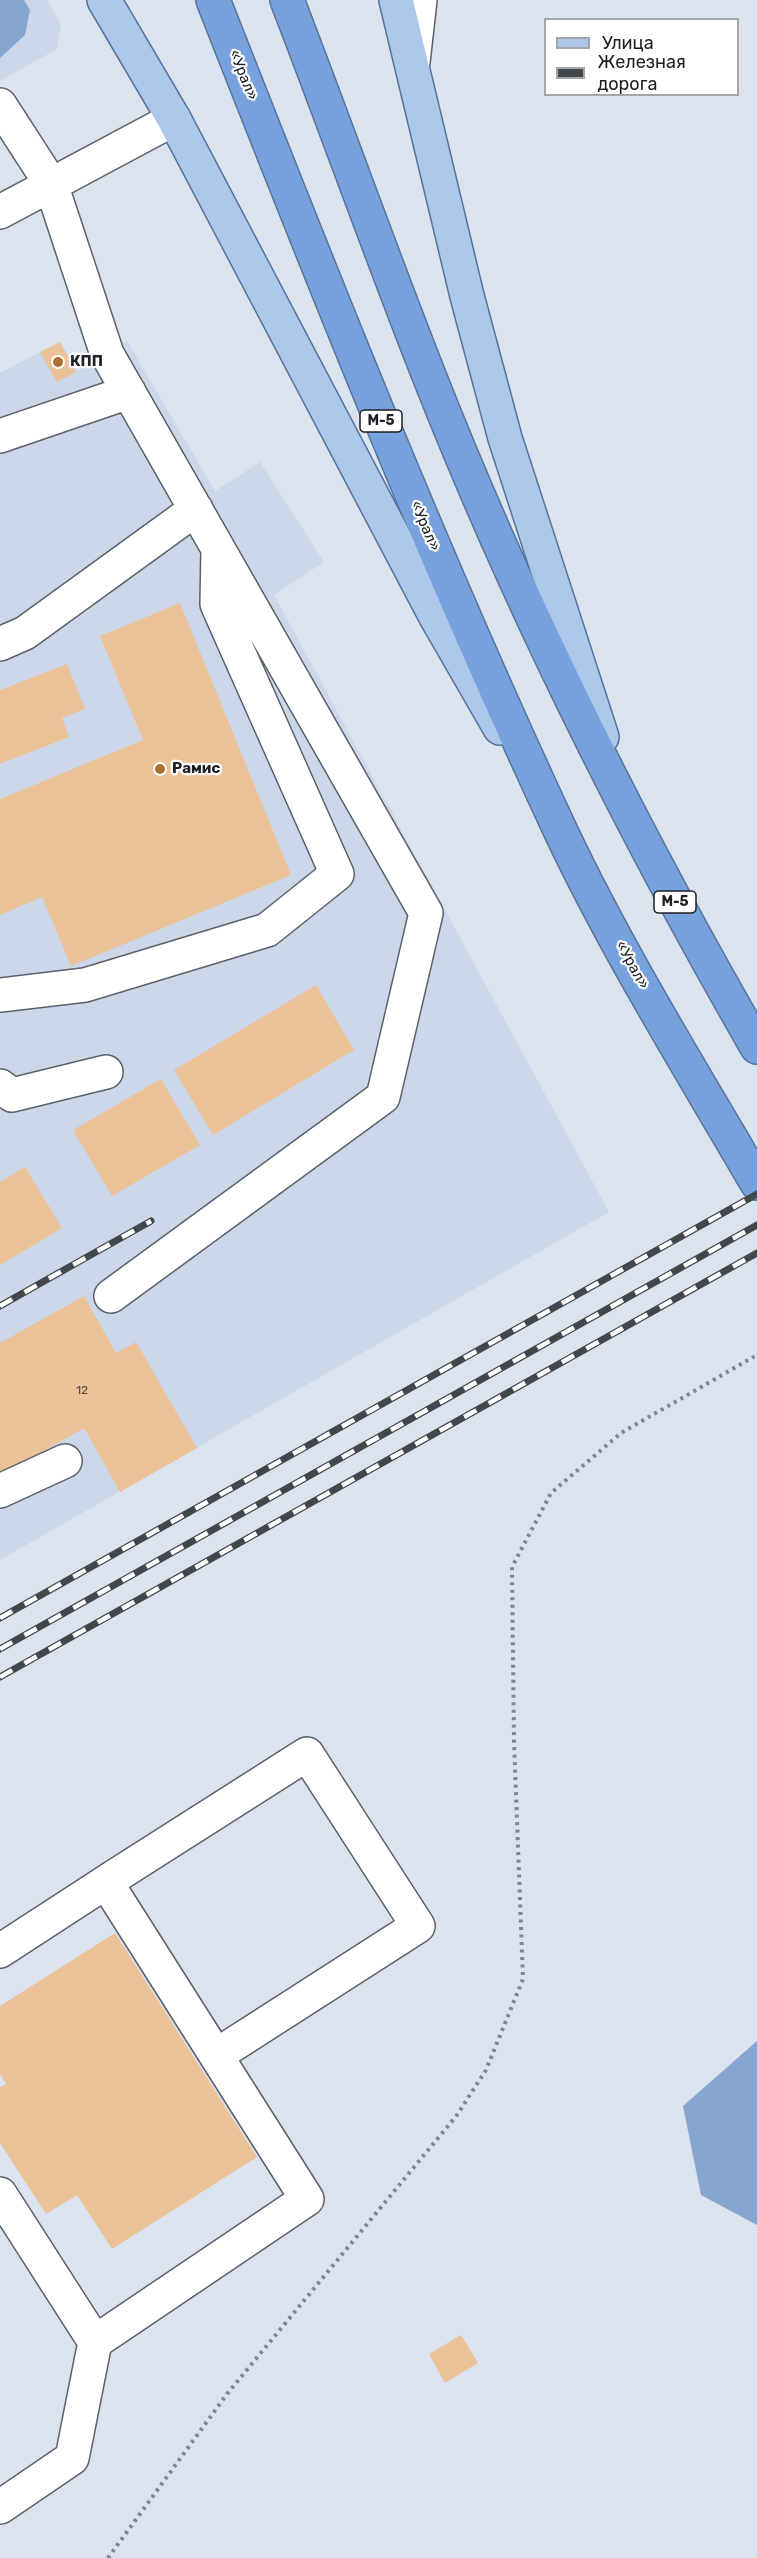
<!DOCTYPE html>
<meta charset="utf-8">
<style>
body{margin:0}
#map{position:relative;width:757px;height:2558px;overflow:hidden;background:#dae3ee;font-family:Rubik,sans-serif}
canvas{display:block}
.legend{position:absolute;left:544px;top:18px;width:195px;height:78px;box-sizing:border-box;background:#fff;border:2px solid #a5a6a7;margin:0;padding:8px 10px;list-style:none;font-size:18px;color:#1d2024}
.legend li{display:flex;align-items:center;gap:12px;height:30px}
.legend b{width:30px;border:2px solid #a5a6a7}
</style>
<div id="map">
<canvas width="757" height="2558"></canvas>
<ul class="legend">
<li><b style="height:8px;background:#adc7eb"></b>Улица</li>
<li><b style="height:8px;background:#42474c"></b>Железная дорога</li>
</ul>
</div>
<script>
const context = document.querySelector('canvas').getContext('2d');
context.lineJoin = 'round';
function paint(path, color) { context.fillStyle = color; context.fill(path, 'evenodd'); }
function trace(path, color, width, dash) { context.strokeStyle = color; context.lineWidth = width; context.lineCap = dash ? 'butt' : 'round'; context.setLineDash(dash || []); context.stroke(path); }
function drawText(font, color, halo, rows, align = 'center') {
  context.font = font + ' Rubik,sans-serif'; context.lineWidth = 4.5; context.setLineDash([]); context.textBaseline = 'middle'; context.strokeStyle = halo; context.fillStyle = color; for (const [text, x, y, turn = 0] of rows) {
    context.save(); context.translate(x, y); context.rotate((+turn || 0) * Math.PI / 180); context.textAlign = isNaN(turn) ? turn : align; if (halo) context.strokeText(text, 0, 0); context.fillText(text, 0, 0); context.restore();
  }
}
paint(new Path2D(`
 M0,0H47L61,24L57,49L0,81Z
 M127,341L215,491L260,462L324,562L274,595L609,1212L0,1560V373L60,342L77,371Z`), '#ccd8ea');
paint(new Path2D(`
 M0,0H24L30,10L25,35L0,58Z
 M757,2041V2225L701,2195L683,2106Z`), '#86a6d1');
paint(new Path2D(`
 M60,342L76,372L57,382L40,352Z
 M180,603L291,875L71,966L42,897L0,915V799L143,740L100,636Z
 M67,664L85,709L62,718L69,737L0,764V690Z
 M316,985L354,1050L213,1135L174,1070Z
 M161,1079L200,1145L112,1196L73,1130Z
 M25,1167L62,1228L0,1265V1182Z
 M84,1296L116,1353L136,1342L197,1448L120,1492L84,1428L0,1476V1343Z
 M115,1933L257,2157L112,2249L77,2195L46,2214L0,2143V2087L6,2084L0,2074V2006Z
 M461,2335L478,2363L445,2383L429,2354Z`), '#ecc299');
const minor = new Path2D(`
 M413,62L420,0
 M0,105L51,184L107,354L426,913L383,1097L111,1296
 M0,212L174,119
 M0,436L129,392
 M0,644L25,633L196,509
 M0,995L85,985L267,930L337,874L217,604L218,550
 M0,1086L12,1095L106,1072
 M0,1491L65,1461
 M106,1882L307,1754L418,1926L217,2055
 M0,1951L106,1882L307,2199L95,2342
 M0,2194L95,2342L72,2458L0,2507`);
const major = new Path2D(`
 M104,0L174,119L436,617L500,728
 M396,0L467,296L505,438L602,737`);
const highway = new Path2D(`
 M213,0C323,280 434,561 562,834C619,954 690,1068 757,1183
 M287,0C335,124 379,249 428,373C519,605 632,830 757,1047`);
trace(minor, '#5a616b', 36);
trace(major, '#58749c', 36);
trace(highway, '#58749c', 36);
trace(new Path2D(`
 M108,2558L227,2394L457,2115L486,2070L523,1979L514,1741L512,1567L551,1493L621,1433L757,1355`), '#7f868d', 4, [3, 4.5]);
trace(minor, '#fff', 33);
trace(major, '#adc7eb', 33);
trace(highway, '#77a2dd', 33);
const rail = new Path2D(`
 M0,1306L151,1221
 M0,1618L757,1194
 M0,1649L757,1225
 M0,1677L757,1253`);
trace(rail, '#42474c', 7);
trace(rail, '#fff', 4.5, [14]);
for (const [x, y, r, color] of [
 [58,362,6,"#a9702f"],
 [160,769,6,"#a9702f"]
]) { const dot = new Path2D(); dot.arc(x, y, r, 0, 2 * Math.PI); context.fillStyle = color; context.fill(dot); trace(dot, '#fff', 2); }
drawText('12px', '#514841', null, [
 ["12",82,1391]
]);
for (const [x, y, w] of [
 [381,421,42],
 [675,902,42]
]) { const box = new Path2D(); box.roundRect(x - w / 2, y - 11, w, 22, 4.5); context.fillStyle = '#fff'; context.fill(box); trace(box, '#1d2024', 1.5); }
drawText('bold 14px', '#1d2024', null, [
 ["М-5",381,421],
 ["М-5",675,902]
]);
drawText('15px', '#1d2024', '#fff', [
 ["«Урал»",243,75,68],
 ["«Урал»",425,526,67],
 ["«Урал»",632,965,61]
]);
drawText('bold 15px', '#1d2024', '#fff', [
 ["КПП",70,362],
 ["Рамис",172,769]
], 'left');
</script>
